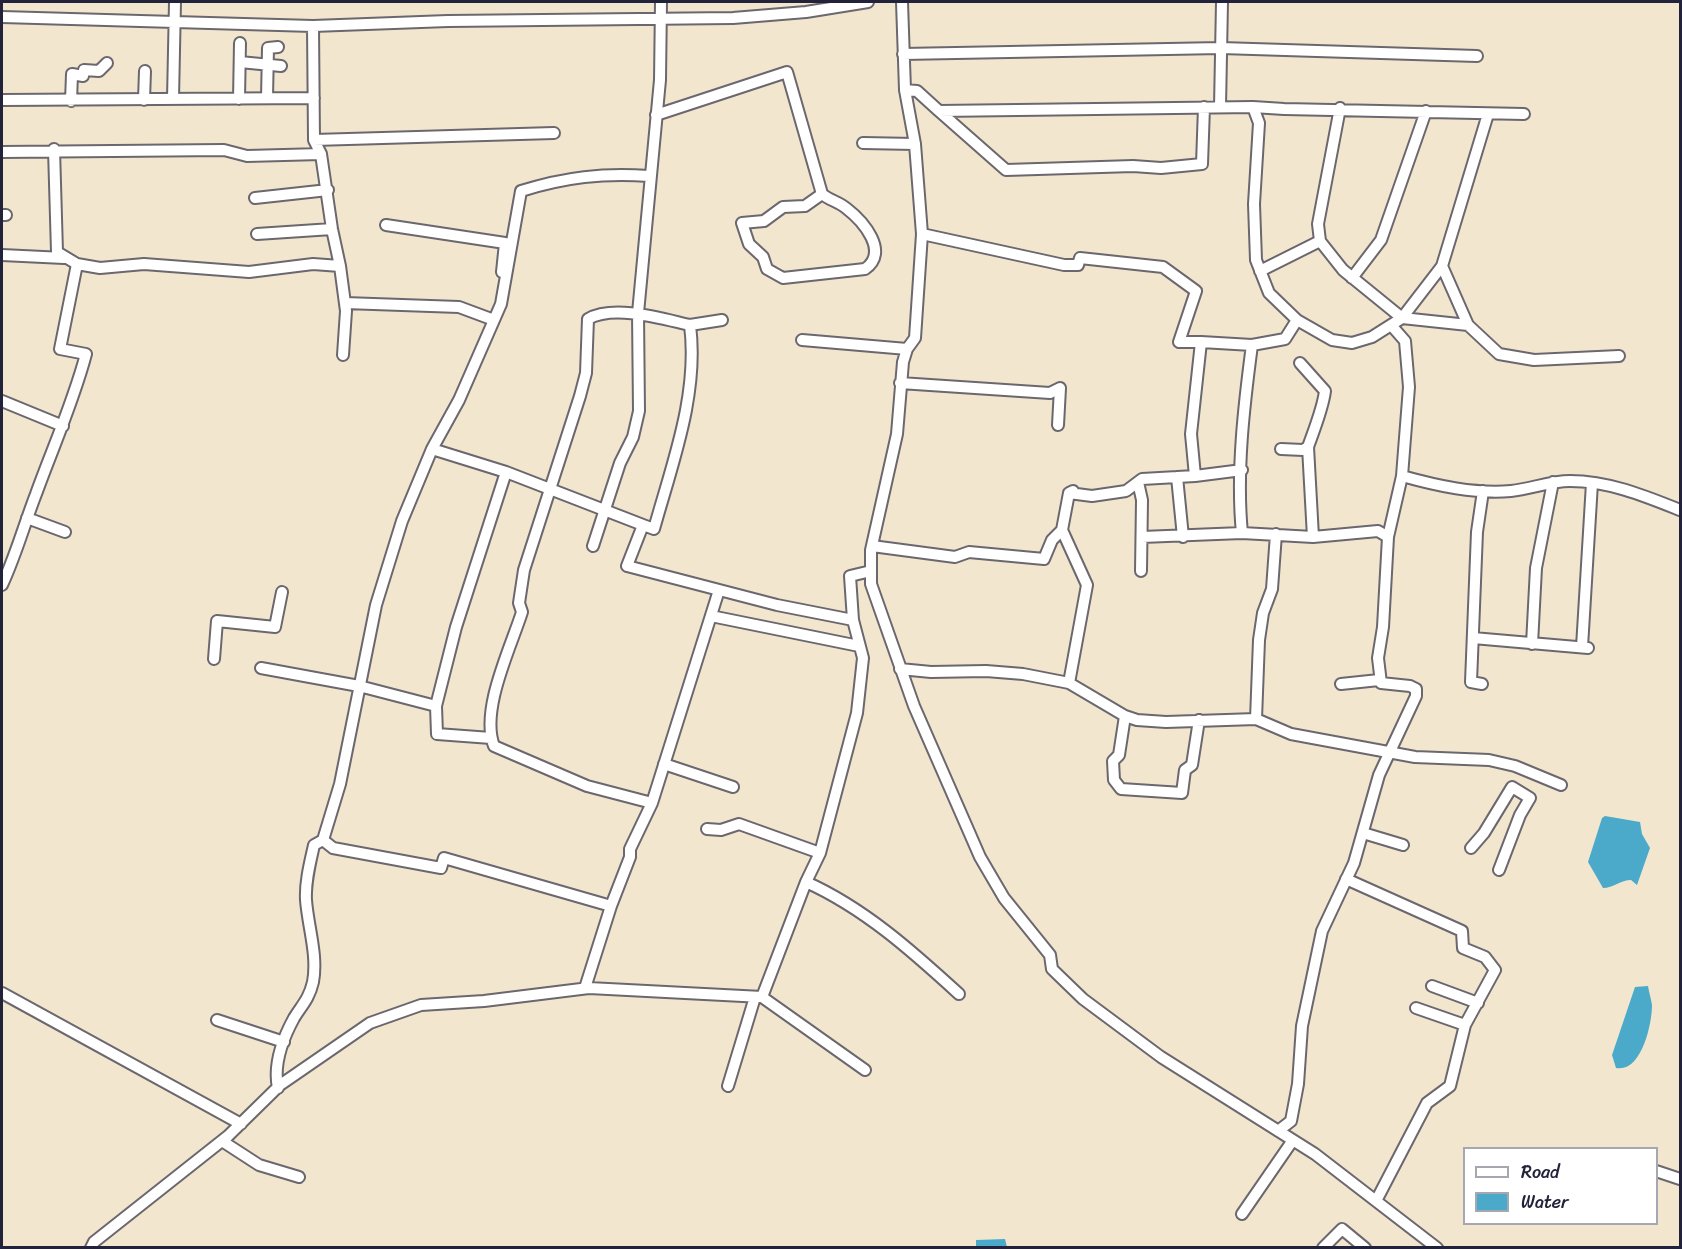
<!DOCTYPE html>
<style>
body{margin:0}
#map{position:relative;width:1682px;height:1249px;overflow:hidden;background:#f2e7ce;font-family:Sriracha,sans-serif}
canvas{display:block}
.frame{position:absolute;inset:0;border:3px solid #22223b;pointer-events:none}
.legend{position:absolute;left:1463px;top:1147px;width:195px;height:78px;box-sizing:border-box;background:#fff;border:2px solid #a7a7b1;margin:0;padding:8px 10px;list-style:none;font-size:18px;color:#22223b}
.legend li{display:flex;align-items:center;gap:12px;height:30px}
.legend b{width:30px;border:2px solid #a7a7b1}
</style>
<div id="map">
<canvas width="1682" height="1249"></canvas>
<div class="frame"></div>
<ul class="legend">
<li><b style="height:8px;background:#fff"></b>Road</li>
<li><b style="height:16px;background:#4ba9ca"></b>Water</li>
</ul>
</div>
<script>
const context = document.querySelector('canvas').getContext('2d');
context.lineJoin = 'round';
function paint(path, color) { context.fillStyle = color; context.fill(path, 'evenodd'); }
function trace(path, color, width, dash) { context.strokeStyle = color; context.lineWidth = width; context.lineCap = dash ? 'butt' : 'round'; context.setLineDash(dash || []); context.stroke(path); }
paint(new Path2D(`
 M1605,816L1640,822L1642,834L1650,848L1637,885L1631,880C1621,880 1613,888 1603,888L1588,862L1602,818Z
 M1648,986C1649,992 1651,999 1652,1005C1652,1025 1641,1073 1616,1068L1612,1055L1635,987Z
 M1005,1239L1007,1247L976,1246V1240Z`), '#4ba9ca');
const minor = new Path2D(`
 M902,2L905,90L915,144L922,234L915,338L907,349L903,362L897,434L871,550V584L914,706L980,857L1004,898L1050,955L1052,969L1083,999L1161,1057L1315,1154L1437,1248
 M2,17L313,26L448,21L733,18L806,12L868,2
 M313,26L314,140L321,154L332,229L340,266L346,311L343,355
 M903,54L1221,48L1477,56
 M240,62L281,66
 M905,90L917,91L939,111L1253,107L1284,109L1524,114
 M267,98L268,48L278,47
 M173,99L175,2
 M239,99L240,43
 M2,100L314,98
 M144,100L145,71
 M71,101L72,74L83,76L84,70L99,71L107,63
 M1220,107L1222,2
 M1253,107L1259,123L1254,204L1256,260L1269,293L1297,320L1332,340L1352,343L1372,337L1402,318L1442,266L1488,114
 M1340,108L1318,224L1320,241L1343,270L1402,318L1468,325L1499,354L1534,360L1619,356
 M939,111L1006,170L1133,166L1161,168L1202,164L1204,107
 M656,115L787,72L822,194L805,206L783,207L764,221L742,223L749,244L763,257L767,269L783,278L865,269C890,252 863,221 846,208C839,202 829,200 822,194
 M314,140L554,133
 M863,143L915,144
 M54,149L57,252L77,264L100,268L144,264L249,272L313,264L340,266
 M2,152L224,150L247,156L321,154
 M255,198L328,190
 M2,215H6
 M386,225L505,243L502,272
 M257,234L332,229
 M922,234L1064,265H1078L1080,258L1163,267L1196,291L1179,342H1201
 M2,255L64,258
 M1442,266L1468,325
 M1260,271L1320,241
 M1352,278L1381,240L1426,111
 M345,303L459,307L494,320
 M690,325L722,320
 M802,340L907,349
 M1252,345L1285,339L1297,320
 M900,383L1050,393L1060,388L1058,425
 M2,401L63,426
 M1308,447L1313,537
 M432,449L506,472L643,525
 M1281,449L1303,450L1308,447C1314,430 1323,408 1325,391L1300,363
 M1195,476L1242,470
 M1402,476C1438,486 1474,494 1511,491C1531,489 1550,481 1570,481C1609,481 1645,496 1680,510
 M1177,477L1183,537
 M1138,482L1142,500L1141,571
 M1069,493L1092,496L1126,491L1142,479L1195,476L1191,434L1201,342L1252,345C1244,405 1236,473 1242,533
 M27,518L65,532
 M1062,530L1087,585L1069,683
 M1142,537L1242,533L1313,537L1378,531L1388,537
 M593,546L620,463L633,437L639,411L638,313L660,80L661,2
 M872,546L955,557L969,552L1044,559L1052,540L1062,530L1069,493L1073,491
 M2,585C16,555 24,525 36,494C53,447 73,403 86,354L60,349L77,264
 M711,616L859,646
 M1473,638L1588,648
 M1532,644L1536,568L1553,482
 M1582,647L1592,483
 M214,659L217,621L275,627L282,592
 M261,668L359,686L436,706L456,627L506,472
 M900,669L931,672L986,671L1023,674L1069,683L1125,716L1137,720L1166,722L1256,719L1291,734L1415,757L1489,760L1515,766L1561,785
 M1341,684L1379,680
 M1482,684L1471,682L1477,532L1483,491
 M436,706L437,734L491,738
 M1125,716L1119,755L1113,761L1114,780L1121,789L1182,793L1185,770L1192,765L1199,720
 M1256,719L1259,640L1263,613L1272,589L1276,534
 M664,764L733,787
 M652,803L587,786L494,746C480,710 511,647 522,612L519,603L524,570L580,396L586,373L588,319C614,304 663,319 690,325C699,394 672,464 654,529L643,525L627,566L777,605L853,620
 M707,829L721,830L739,824L820,853
 M1363,833L1403,845
 M1471,848L1484,833L1512,787L1530,798L1520,815L1499,870
 M1346,879L1462,931L1463,948L1485,957L1495,970L1465,1025L1450,1086L1427,1103L1376,1201
 M806,882C864,908 912,951 959,994
 M611,906L630,857V849L652,803L719,590
 M1432,986L1478,1003
 M585,988L611,906L444,858L441,868L333,848L323,840L340,784L376,605L402,521L432,449L459,400L501,304L521,191C566,177 602,173 649,176
 M2,993L241,1124
 M762,997L806,882L820,853L857,713L863,658L853,620L850,576L871,571
 M1416,1008L1465,1025
 M217,1020L284,1042
 M728,1086L755,997
 M278,1088C273,1064 282,1040 294,1018C302,1005 309,999 313,982C318,955 308,927 306,900C305,882 310,863 314,845L323,840
 M1278,1131L1291,1121L1298,1084L1302,1026L1322,931L1354,863L1379,775L1416,696V689L1410,686L1381,683L1378,658L1383,627L1388,537L1402,476L1409,387L1405,341L1391,325
 M222,1141L259,1165L299,1177
 M1656,1171L1680,1179
 M1242,1214L1293,1140
 M91,1248L94,1242L228,1136L280,1085L370,1023L421,1005L484,1001L589,988L762,997L865,1070
 M1323,1248L1342,1229L1365,1248`);
trace(minor, '#6b676e', 14);
trace(minor, '#fff', 10);
</script>
